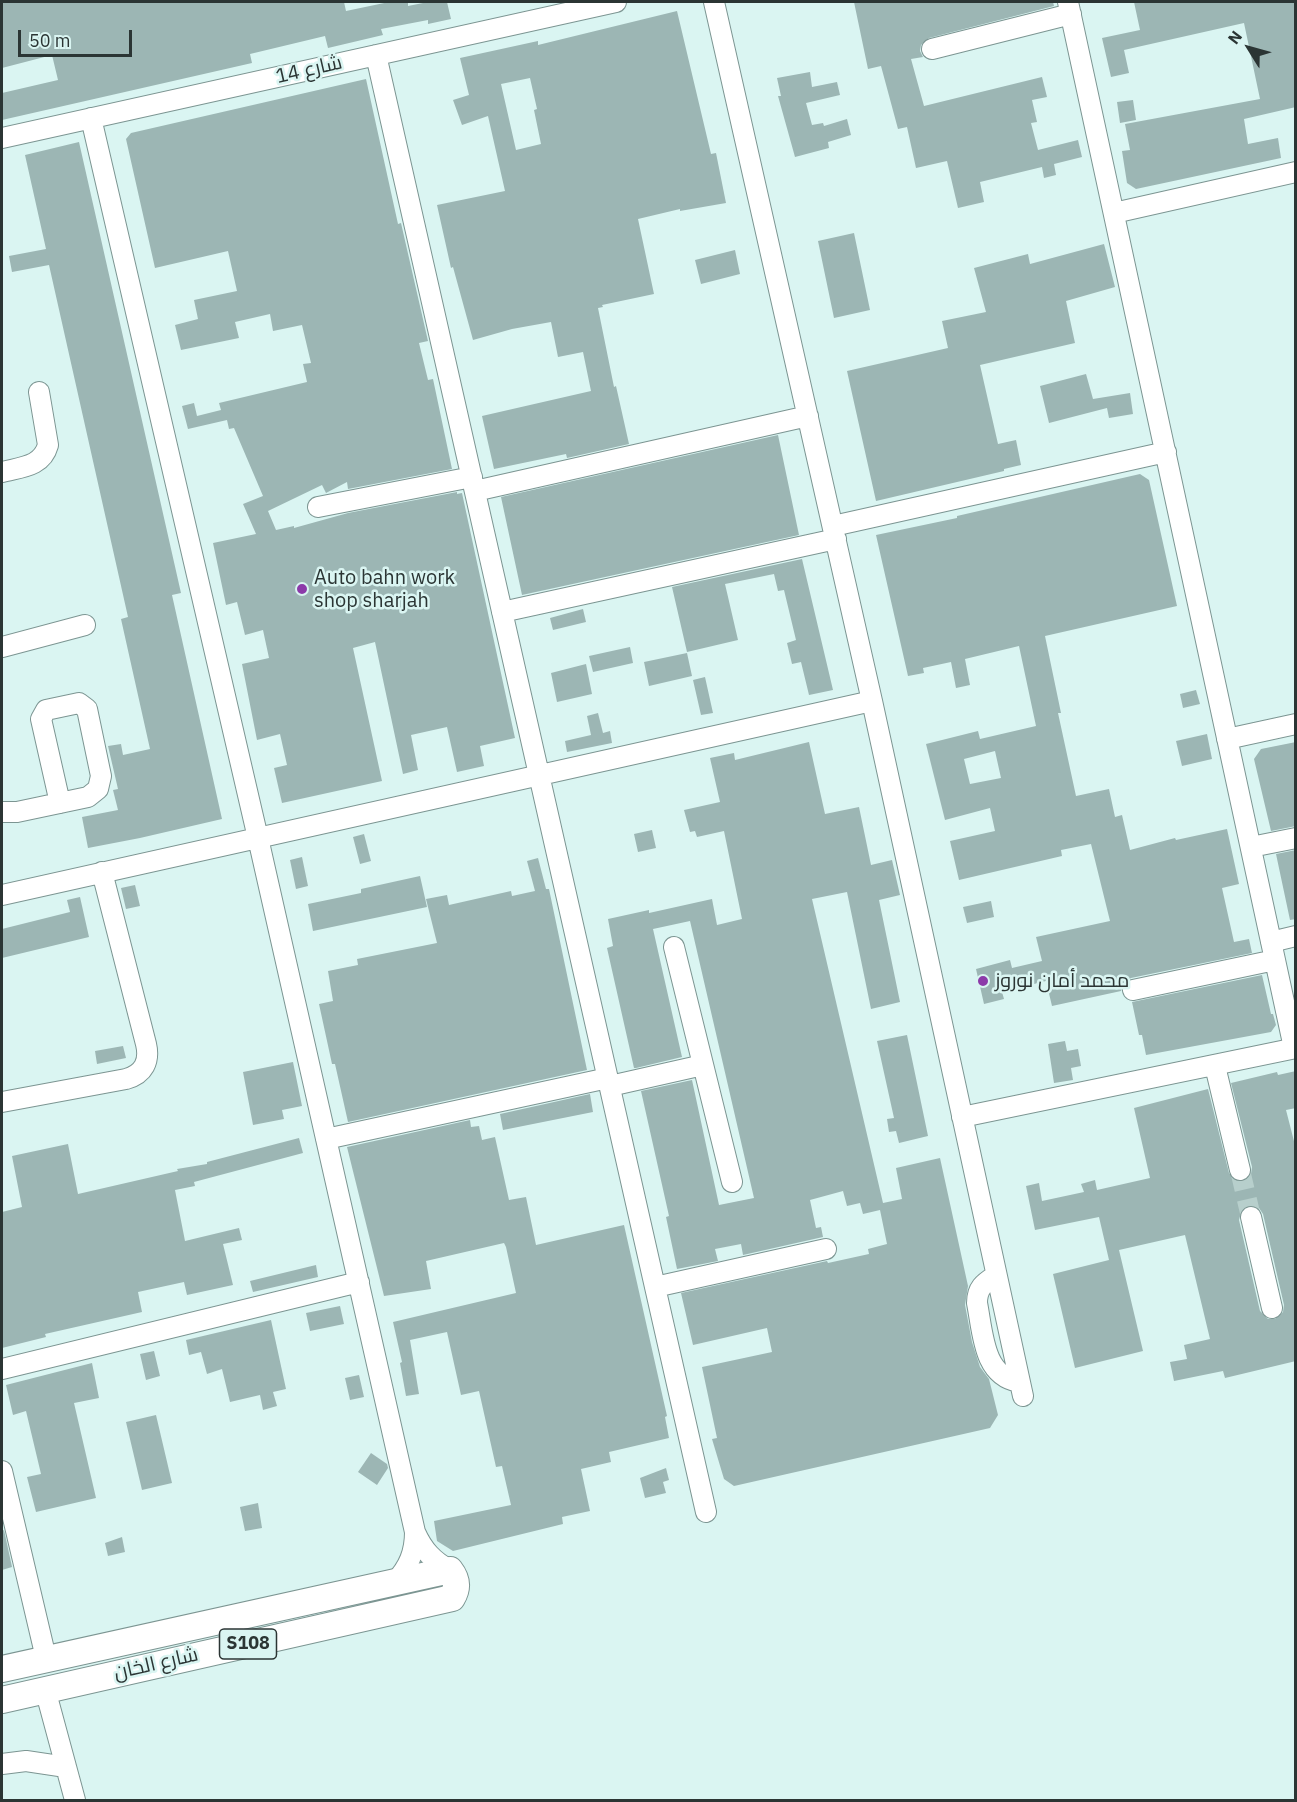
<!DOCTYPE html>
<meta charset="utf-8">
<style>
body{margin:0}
#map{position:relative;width:1297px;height:1802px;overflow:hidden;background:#daf5f2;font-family:"IBM Plex Sans",sans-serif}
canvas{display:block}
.frame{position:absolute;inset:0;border:3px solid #2b3534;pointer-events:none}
.north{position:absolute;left:1219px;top:18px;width:60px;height:60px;-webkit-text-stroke:4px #daf5f2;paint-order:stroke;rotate:307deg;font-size:16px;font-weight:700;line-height:24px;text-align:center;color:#2b3534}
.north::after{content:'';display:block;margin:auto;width:21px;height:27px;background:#2b3534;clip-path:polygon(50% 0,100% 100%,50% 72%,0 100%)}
.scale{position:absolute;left:18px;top:30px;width:114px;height:27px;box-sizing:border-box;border:3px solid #2b3534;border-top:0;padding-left:8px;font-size:18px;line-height:21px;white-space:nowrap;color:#2b3534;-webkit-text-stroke:4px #daf5f2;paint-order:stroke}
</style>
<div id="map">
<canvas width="1297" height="1802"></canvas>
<div class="frame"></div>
<div class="north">N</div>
<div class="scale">50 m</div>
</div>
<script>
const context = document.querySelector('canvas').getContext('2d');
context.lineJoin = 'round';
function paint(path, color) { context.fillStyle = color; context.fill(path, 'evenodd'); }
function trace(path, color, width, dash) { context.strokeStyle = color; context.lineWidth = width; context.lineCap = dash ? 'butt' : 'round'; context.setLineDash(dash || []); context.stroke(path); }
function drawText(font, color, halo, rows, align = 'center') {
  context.font = font + ' "IBM Plex Sans",Cairo,sans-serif'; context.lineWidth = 5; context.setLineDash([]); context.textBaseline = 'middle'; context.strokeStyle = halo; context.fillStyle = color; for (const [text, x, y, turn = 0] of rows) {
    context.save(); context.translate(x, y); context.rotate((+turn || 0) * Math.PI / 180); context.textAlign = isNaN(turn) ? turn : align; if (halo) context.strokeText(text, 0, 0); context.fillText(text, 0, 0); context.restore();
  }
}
paint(new Path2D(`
 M2,2H344L346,11L389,2H408V6L428,2H447L451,19L428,24V20L381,29L383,35L328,48L325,36L250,54L252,63L2,120V93L58,80L52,55L2,68Z
 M854,2H1053L1054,6L929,38L921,45L920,51L923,57L911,59L924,106L1042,77L1047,97L1032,100L1037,122L1031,123L1038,150L1078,140L1082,157L1054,164L1056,175L1044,178L1042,167L980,182L984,202L958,208L947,161L916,168L907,127L898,129L881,66L868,69Z
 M1134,2H1296V107L1244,119L1248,144L1278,138L1281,158L1136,189L1127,183L1122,151L1130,150L1125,124L1260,99L1244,23L1124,50L1129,73L1111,77L1102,38L1140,30Z
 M677,11L711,154L716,153L726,203L680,211V209L638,219L654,294L602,305L603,307L598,308L614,387L616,386L629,444L567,458L566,454L494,469L482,416L591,391L583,352L558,357L551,322L512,329L473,340L453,267L451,268L437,205L505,191L488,116L462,125L453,100L469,95L460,58L538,41V45ZM530,78L537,109L534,110L541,144L516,150L501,84Z
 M810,72L812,87L837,82L840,95L806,103L812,125L823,123L824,126L847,119L851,135L828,142L829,148L795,157L778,96H781L777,78Z
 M366,79L398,224L401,223L428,341L419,343L428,380L433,379L452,469L348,489L347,482L326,493L322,485L268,511L276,530L294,526V528L348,513L457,492V494L462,493L515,738L480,746L484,766L457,772L447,727L411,735L418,770L403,774L375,642L353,648L382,781L282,803L274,768L287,765L280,734L257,740L242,664L269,658L263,630L245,635L237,602L226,605L213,543L256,534L243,504L263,496L234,428L229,429L227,420L188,429L182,406L194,403L197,416L221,410L219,403L307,382L303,364L311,363L302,325L273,331L270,314L235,322L239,338L181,350L175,325L198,319L194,300L237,291L228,251L155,268L126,139L131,133Z
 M1133,100L1136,120L1120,123L1117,102Z
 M79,142L181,593L172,595L222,819L140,838L88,848L82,817L118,810L113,790L118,789L108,746L121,744L123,755L150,749L121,619L128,617L49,265L12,272L9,256L46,249L25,155Z
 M854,233L870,310L834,318L818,241Z
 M1104,244L1115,287L1066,301L1075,343L980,365L998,444L1016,440L1021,465L1004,469V471L876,501L847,371L948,348L942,321L986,312L974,268L1028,254L1030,264Z
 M735,250L740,274L701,284L695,260Z
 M1086,374L1093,399L1130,393L1133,414L1109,418L1107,408L1049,423L1040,386Z
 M778,435L799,535L522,595L501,497Z
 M1140,474L1149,480L1177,606L1045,636L1061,713H1058L1076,796L1109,789L1115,817L1122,815L1130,850L1175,838L1176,840L1227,829L1239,884L1222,888L1234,942L1249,939L1252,953L1131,978L1125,982L1121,991L1052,1006L1046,981L1002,992L1004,999L984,1004L976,969L1010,960L1012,968L1042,961L1036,937L1110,921L1091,844L1061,850L1062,856L959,880L950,841L995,831L990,808L945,820L926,744L978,731L980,739L1036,726L1019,646L965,659L970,685L956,688L951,662L923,668L924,673L908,676L876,535L957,518V516ZM995,751L1001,778L970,784L964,759Z
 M802,559L833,690L809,695L801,662L792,664L787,643L796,640L784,590L778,591L774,574L725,584L738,640L687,652L672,587Z
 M583,609L586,622L553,630L550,618Z
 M630,647L633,663L593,672L589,656Z
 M687,653L692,676L649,686L644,662Z
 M586,664L592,694L557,702L551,673Z
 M705,677L713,713L701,715L693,680Z
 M1196,690L1200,704L1183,708L1180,694Z
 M598,713L603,733L610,731L612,743L567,752L565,741L591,735L587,716Z
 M1207,734L1212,759L1182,766L1176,741Z
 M809,742L825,814L859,807L871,865L892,860L900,895L879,900L900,1002L871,1009L847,892L812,899L883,1203L902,1199L896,1168L940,1158L968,1286L965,1305L972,1342L980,1367L989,1379L998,1415L990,1428L734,1486L724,1479L712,1439L717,1438L702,1367L772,1352L767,1328L693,1345L681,1293L827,1261L828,1263L869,1254L868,1249L887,1244L880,1210L863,1214L860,1203L847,1206L843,1191L810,1200L816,1228L821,1227L823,1237L743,1255L741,1244L715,1249L718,1261L677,1269L666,1217L669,1216L641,1091L692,1080L719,1205L754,1198L690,921L653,929L682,1057L636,1068H634L607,948L613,946L608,919L649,910V913L712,899L717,925L742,919L724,831L697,837L695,831L690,832L684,810L720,802L710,758L734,753L735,760Z
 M1296,742V826L1271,831L1254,759L1261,749Z
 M652,830L656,848L638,852L634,834Z
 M364,834L371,861L360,864L353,837Z
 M1296,850V919L1290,920L1276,854Z
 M302,857L308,886L296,889L290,860Z
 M538,858L546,889H549L587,1070L348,1122L335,1064H332L319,1004L333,1001L328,971L358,965L357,959L437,943L426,899L447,895L449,905L511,891L512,896L535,891L527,861Z
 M420,876L427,907L313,931L308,904L361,893V889Z
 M135,885L140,906L126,909L121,888Z
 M80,897L89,937L2,958V929L70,912L67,900Z
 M991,901L994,917L967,923L963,907Z
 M1262,975L1271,1014H1273L1276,1025L1271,1032L1146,1055L1142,1035H1139L1132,1002Z
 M907,1035L928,1136L899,1143L896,1131L889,1132L887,1119L894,1118L877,1041Z
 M1065,1041L1067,1051L1078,1049L1081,1066L1071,1068L1073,1080L1054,1083L1048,1044Z
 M123,1046L126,1058L97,1064L95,1051Z
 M293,1062L302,1106L282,1110L284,1119L253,1125L243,1072Z
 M1296,1071V1108L1286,1110L1296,1149V1361L1225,1378L1223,1371L1174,1381L1170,1362L1187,1359L1184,1345L1210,1339L1185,1235L1119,1250L1143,1351L1075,1368L1053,1274L1109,1260L1099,1217L1035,1230L1026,1186L1039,1183L1042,1201L1084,1192L1081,1184L1095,1180L1097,1190L1150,1178L1134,1108L1208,1089L1229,1173L1236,1181H1243L1251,1174L1252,1167L1231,1083L1277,1072L1278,1075ZM1249,1205L1259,1208L1263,1214L1284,1305L1283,1312L1275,1319H1268L1260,1311L1239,1220L1242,1209Z
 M590,1094L593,1112L503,1130L500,1114Z
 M470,1120L471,1127L479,1126L482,1140L495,1137L509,1200L526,1197L536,1245L624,1225L667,1416L665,1417L669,1438L609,1452L611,1462L581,1469L590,1511L562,1517L563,1524L453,1551L437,1541L434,1521L511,1505L502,1466L496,1467L479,1391L461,1395L447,1332L410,1340L419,1394L406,1396L400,1363L402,1362L393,1322L516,1293L506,1247L504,1243L426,1261L431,1289L384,1296L347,1147Z
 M299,1138L303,1153L194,1182L195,1186L175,1190L185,1241L239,1228L242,1240L223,1244L233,1285L187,1295L184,1282L138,1292L142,1312L45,1334L46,1337L2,1348V1212L22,1207L12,1156L68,1144L78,1194L178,1171L177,1169L207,1164V1162Z
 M316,1265L318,1277L253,1292L250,1281Z
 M340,1306L344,1324L310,1331L306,1313Z
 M271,1320L286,1389L273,1392L277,1406L263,1410L260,1395L230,1402L222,1369L207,1374L201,1352L189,1355L186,1340Z
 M154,1351L160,1376L146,1380L140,1354Z
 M92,1363L99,1398L74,1403L96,1498L36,1512L27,1477L41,1474L26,1411L13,1415L6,1385Z
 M359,1375L364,1397L350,1400L345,1378Z
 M156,1415L172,1483L142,1490L126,1422Z
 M371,1453L387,1464L388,1468L377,1485L358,1472Z
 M666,1468L669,1480L663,1482L666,1493L645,1498L640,1478Z
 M258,1503L262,1528L245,1531L240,1507Z
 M4,1530L12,1567L2,1570V1531Z
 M122,1537L125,1552L108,1556L105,1543Z`), '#9cb6b4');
trace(new Path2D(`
 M1240,1170L1251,1217`), '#b7cfcc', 20, [20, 10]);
const minor = new Path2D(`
 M714,2L872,701L1023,1396
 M1068,2L1294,1048
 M932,49L1071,14
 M376,55L706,1512
 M91,118L258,838L415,1532C423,1550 433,1561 450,1570
 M2,138L616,2
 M1114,213L1296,172
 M2,472C21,467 42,467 48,445L39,392
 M475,491L808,416
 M318,507L472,477
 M833,526L1166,452
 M502,612L836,539
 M2,647L85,625
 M1227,739L1296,724
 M2,812H17L88,797L98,789L101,776L87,709L79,703L46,710L41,719L60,803
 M1251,847L1296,838
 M2,895L872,701
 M1271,942L1296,936
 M674,947L732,1182
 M1133,990L1275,960
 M1215,1066L1240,1170
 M610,1086L703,1065
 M2,1102L126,1079C144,1074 150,1061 146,1044L102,872
 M962,1117L1296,1048
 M326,1139L608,1078
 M1251,1217L1272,1308
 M995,1276C984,1283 977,1288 977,1303C983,1333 983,1376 1019,1382
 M655,1287L826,1249
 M2,1369L359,1282
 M2,1471L46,1658
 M395,1582C409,1567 415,1552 415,1532
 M45,1689L75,1800
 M2,1764L26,1761L66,1767`);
const major = new Path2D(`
 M2,1669L450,1570C457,1579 458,1588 452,1598L2,1700`);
trace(minor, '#7c9592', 22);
trace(major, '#7c9592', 28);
trace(minor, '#fff', 20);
trace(major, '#fff', 26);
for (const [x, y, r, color] of [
 [302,589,6,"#8c3aa9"],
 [983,981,6,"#8c3aa9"]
]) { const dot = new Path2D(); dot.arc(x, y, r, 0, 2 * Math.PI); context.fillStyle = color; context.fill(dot); trace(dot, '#daf5f2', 2); }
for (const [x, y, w] of [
 [248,1644,57]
]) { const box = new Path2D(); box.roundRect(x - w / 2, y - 15, w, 30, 4.5); context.fillStyle = '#daf5f2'; context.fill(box); trace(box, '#2b3534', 1.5); }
drawText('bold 18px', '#2b3534', null, [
 ["S108",248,1644]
]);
drawText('20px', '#2b3534', '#daf5f2', [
 ["شارع 14",309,70,-13],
 ["شارع الخان",156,1664,-13]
]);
drawText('20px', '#2b3534', '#daf5f2', [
 ["Auto bahn work",314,578],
 ["shop sharjah",314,601],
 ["محمد أمان نوروز",995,981]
], 'left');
</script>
